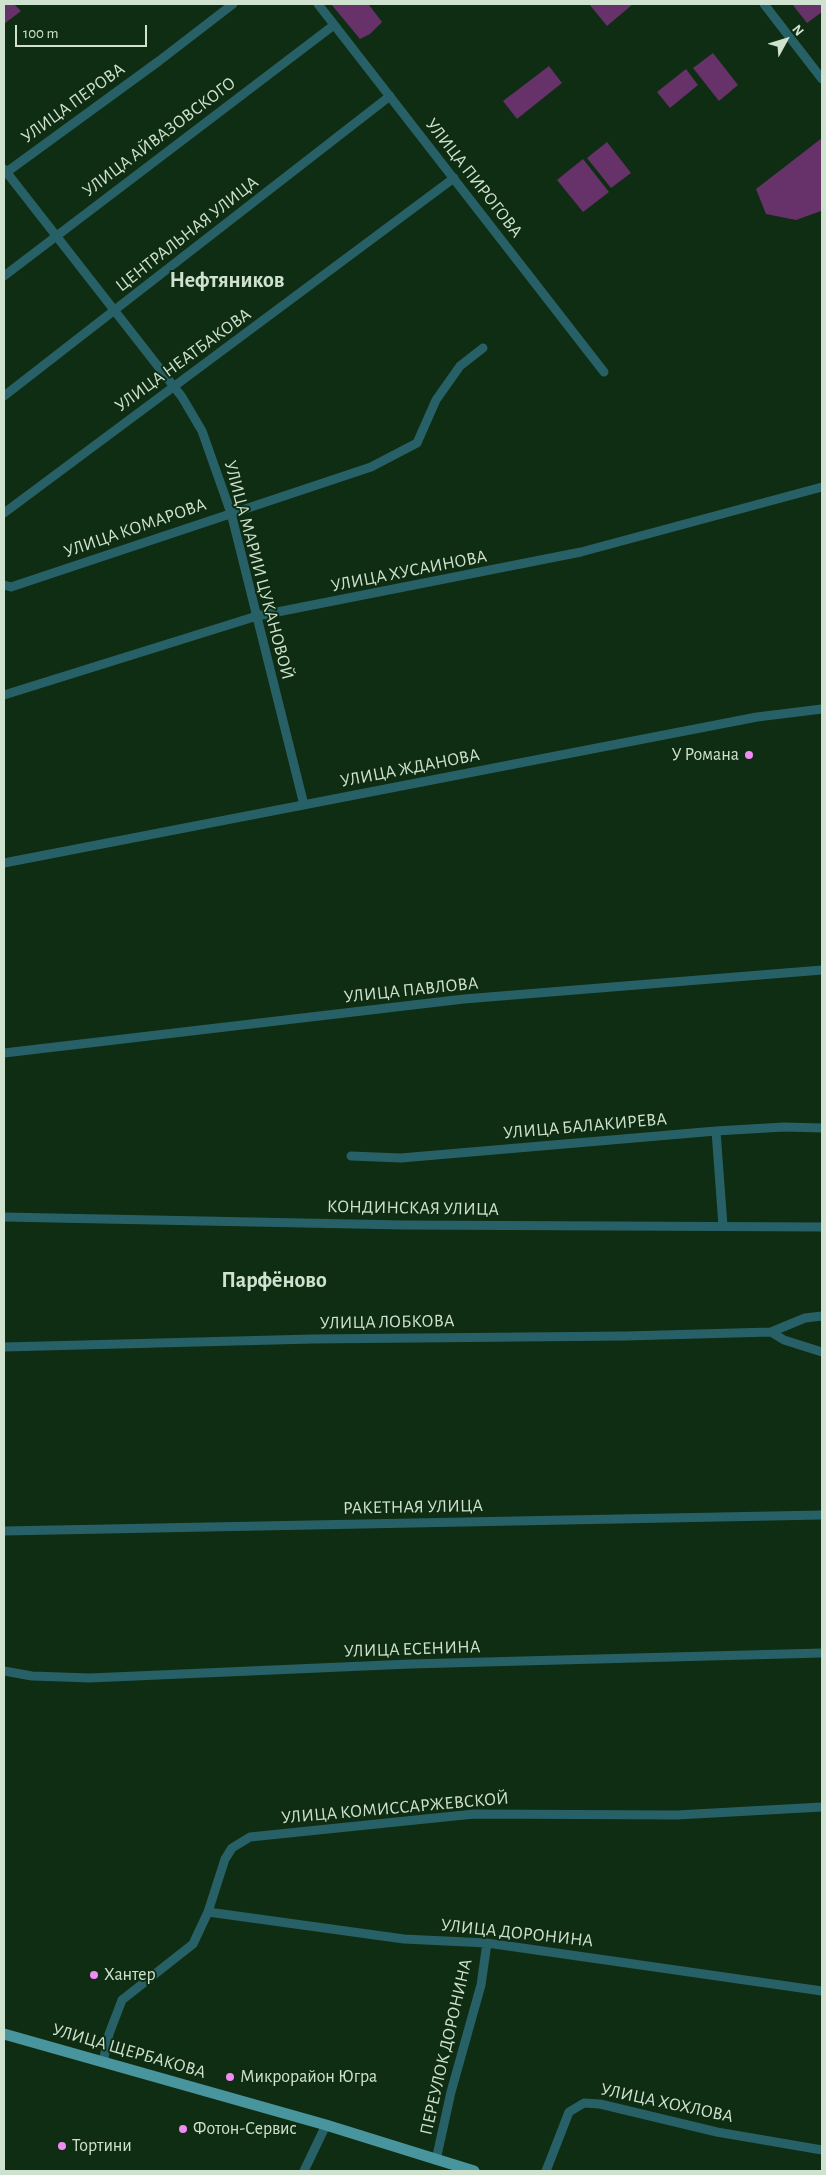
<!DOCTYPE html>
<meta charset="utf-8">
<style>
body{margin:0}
#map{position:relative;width:826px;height:2175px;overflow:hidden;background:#0f2d12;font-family:"Alegreya Sans",sans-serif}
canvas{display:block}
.frame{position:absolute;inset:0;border:5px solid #cfe1cf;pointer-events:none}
.north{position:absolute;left:761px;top:15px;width:50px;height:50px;-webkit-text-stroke:4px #0f2d12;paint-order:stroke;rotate:51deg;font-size:14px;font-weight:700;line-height:20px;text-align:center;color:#cfe1cf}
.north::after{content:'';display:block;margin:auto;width:18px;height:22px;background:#cfe1cf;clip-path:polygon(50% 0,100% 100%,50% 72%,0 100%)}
.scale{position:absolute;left:15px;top:25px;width:132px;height:22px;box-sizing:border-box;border:2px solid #cfe1cf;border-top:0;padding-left:6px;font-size:15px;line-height:18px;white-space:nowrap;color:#cfe1cf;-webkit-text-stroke:4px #0f2d12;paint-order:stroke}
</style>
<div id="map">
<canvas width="826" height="2175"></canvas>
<div class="frame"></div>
<div class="north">N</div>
<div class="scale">100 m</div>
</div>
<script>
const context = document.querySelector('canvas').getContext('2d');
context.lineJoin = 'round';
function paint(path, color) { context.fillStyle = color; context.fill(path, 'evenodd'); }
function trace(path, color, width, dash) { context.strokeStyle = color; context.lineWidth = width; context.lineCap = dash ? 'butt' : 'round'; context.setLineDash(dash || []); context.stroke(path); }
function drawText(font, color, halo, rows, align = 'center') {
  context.font = font + ' "Alegreya Sans",sans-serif'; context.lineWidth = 4; context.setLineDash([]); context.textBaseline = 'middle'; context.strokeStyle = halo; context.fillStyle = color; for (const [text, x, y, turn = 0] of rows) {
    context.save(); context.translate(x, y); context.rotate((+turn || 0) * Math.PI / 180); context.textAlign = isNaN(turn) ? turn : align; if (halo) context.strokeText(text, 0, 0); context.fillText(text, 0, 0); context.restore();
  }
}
paint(new Path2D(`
 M4,4H14L21,11L4,24Z
 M331,4L369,5L382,22L370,34L360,39Z
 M589,4H633L607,26Z
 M792,4H822V12L807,23Z
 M713,53L738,85L719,101L693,68Z
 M549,66L562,83L517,119L503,101Z
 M686,69L698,85L670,108L657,92Z
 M822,138L821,211L796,220L766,214L756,189Z
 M607,142L631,173L611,188L587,158Z
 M583,159L609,192L583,212L557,180Z`), '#663269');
trace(new Path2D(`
 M318,4L604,372
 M764,4L822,79
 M4,169L182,397L202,431L231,513L304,805
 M4,174L159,61L233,4
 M4,276L334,25
 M4,396L390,96
 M4,513L454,178
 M4,585L11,587L371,467L417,443L436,400L460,366L483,348
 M4,695L257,616L581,552L822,487
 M4,863L757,717L822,709
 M4,1053L464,999L822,970
 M716,1131L723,1226
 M351,1156L401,1158L716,1131L784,1127L822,1128
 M4,1217L403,1225L822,1227
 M771,1332L784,1340L822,1352
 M4,1347L313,1339L626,1336L771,1332L805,1318L822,1316
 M4,1531L822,1515
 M4,1671L32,1676L90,1678L410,1664L822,1653
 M208,1912L404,1939L487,1943L822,1991
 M103,2062L109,2034L122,2000L193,1944L208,1912L225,1859L232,1848L250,1837L474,1814L677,1815L822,1807
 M436,2160L451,2092L481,1985L487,1943
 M304,2171L326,2125
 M546,2171L569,2112L584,2103L600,2104L717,2132L822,2150`), '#276167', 9);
trace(new Path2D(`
 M4,2034L326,2125L474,2171`), '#49959e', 11);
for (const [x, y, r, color] of [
 [749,755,5,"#f08bf5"],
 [94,1975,5,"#f08bf5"],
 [230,2077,5,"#f08bf5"],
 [183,2129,5,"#f08bf5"],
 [62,2146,5,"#f08bf5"]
]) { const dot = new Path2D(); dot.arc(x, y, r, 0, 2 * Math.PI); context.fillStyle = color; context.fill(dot); trace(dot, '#0f2d12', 2); }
drawText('18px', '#cfe1cf', '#0f2d12', [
 ["УЛИЦА ПЕРОВА",73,103,-36],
 ["УЛИЦА АЙВАЗОВСКОГО",159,137,-37],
 ["УЛИЦА ПИРОГОВА",474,178,52],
 ["ЦЕНТРАЛЬНАЯ УЛИЦА",187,234,-38],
 ["УЛИЦА НЕАТБАКОВА",183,360,-36],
 ["УЛИЦА КОМАРОВА",135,528,-19],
 ["УЛИЦА МАРИИ ЦУКАНОВОЙ",259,570,75],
 ["УЛИЦА ХУСАИНОВА",409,571,-11],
 ["УЛИЦА ЖДАНОВА",410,768,-11],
 ["УЛИЦА ПАВЛОВА",411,990,-6],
 ["УЛИЦА БАЛАКИРЕВА",585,1126,-5],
 ["КОНДИНСКАЯ УЛИЦА",413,1208,1],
 ["УЛИЦА ЛОБКОВА",387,1322,-1],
 ["РАКЕТНАЯ УЛИЦА",413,1507,-1],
 ["УЛИЦА ЕСЕНИНА",412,1649,-2],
 ["УЛИЦА КОМИССАРЖЕВСКОЙ",395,1808,-5],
 ["УЛИЦА ДОРОНИНА",517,1933,6],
 ["ПЕРЕУЛОК ДОРОНИНА",446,2047,-77],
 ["УЛИЦА ЩЕРБАКОВА",129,2051,16],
 ["УЛИЦА ХОХЛОВА",667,2103,12]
]);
drawText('18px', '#cfe1cf', '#0f2d12', [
 ["У Романа",739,755,"right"],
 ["Хантер",104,1975],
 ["Микрорайон Югра",240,2077],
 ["Фотон-Сервис",193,2129],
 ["Тортини",72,2146]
], 'left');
drawText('bold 22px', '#cfe1cf', '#0f2d12', [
 ["Нефтяников",227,280],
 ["Парфёново",274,1280]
]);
</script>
